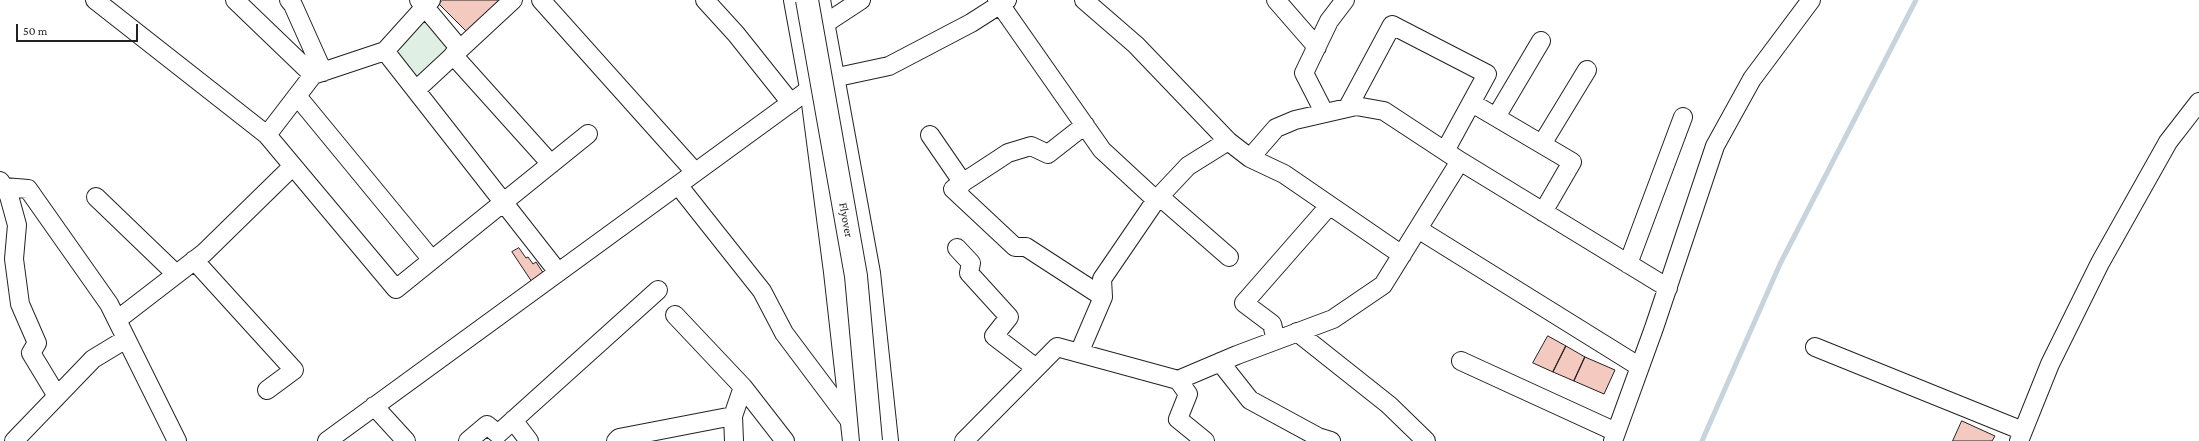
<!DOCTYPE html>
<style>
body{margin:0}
#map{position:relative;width:2199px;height:441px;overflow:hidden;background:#fff;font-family:"Crimson Pro",serif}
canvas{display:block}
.scale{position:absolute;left:16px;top:24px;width:122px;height:18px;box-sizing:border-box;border:2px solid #222;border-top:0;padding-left:5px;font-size:12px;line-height:14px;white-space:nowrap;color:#222;-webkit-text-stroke:3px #fff;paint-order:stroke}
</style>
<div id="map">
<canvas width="2199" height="441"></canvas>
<div class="scale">50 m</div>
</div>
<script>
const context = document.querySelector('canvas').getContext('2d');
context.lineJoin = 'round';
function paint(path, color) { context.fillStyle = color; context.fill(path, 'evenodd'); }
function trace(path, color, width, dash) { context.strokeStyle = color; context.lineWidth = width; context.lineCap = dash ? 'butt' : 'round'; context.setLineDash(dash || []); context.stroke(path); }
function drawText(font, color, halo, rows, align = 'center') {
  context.font = font + ' "Crimson Pro",serif'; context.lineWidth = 3; context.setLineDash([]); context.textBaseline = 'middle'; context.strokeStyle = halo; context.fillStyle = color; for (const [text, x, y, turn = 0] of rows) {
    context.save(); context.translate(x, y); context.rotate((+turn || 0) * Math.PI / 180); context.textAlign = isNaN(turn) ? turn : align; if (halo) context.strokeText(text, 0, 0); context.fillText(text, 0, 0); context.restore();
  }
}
const green = new Path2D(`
 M424,17L451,47L415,81L388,51Z`);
paint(green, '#e0efe3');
trace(green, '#6f6f6f', 1);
trace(new Path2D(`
 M1702,441L1780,264L1916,0`), '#c7d3dd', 5);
const building = new Path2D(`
 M443,0H499L468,33L439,4Z
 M519,248L526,258L528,257L533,264L536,262L544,274L532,282L512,252Z
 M1548,336L1566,346L1553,372L1533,363Z
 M1566,346L1585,357L1574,381L1553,372Z
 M1585,357L1615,370L1604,394L1574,381Z
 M1962,421L1995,436L1992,441H1953Z`);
paint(building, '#f3c9c0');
trace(building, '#222', 1);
const minor = new Path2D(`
 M95,0L267,135L396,289L588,134
 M235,0L313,75
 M289,0L293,5L323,72
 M419,0L460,49
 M541,0L695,172
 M705,0L736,34L791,103
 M997,0L1102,150L1156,200
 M1084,0L1136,45L1228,141L1250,158L1284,174L1402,255
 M1276,0L1317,47
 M823,25L861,0
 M385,51L558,272
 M453,55L551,164
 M416,90L513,0
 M297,96L432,260
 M1472,103L1572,162L1543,212
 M1348,107L1392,25L1487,74L1445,151
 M1324,112L1304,73L1329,21L1345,0
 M1496,117L1541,41
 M1085,125L1048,154L1031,146L1008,153L953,189L1015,247H1026L1103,297
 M267,135L313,75L385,51L431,0
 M930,135L963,183
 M1542,144L1587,70
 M1250,158L1276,128L1295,120L1356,106L1384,111L1460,161L1668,288
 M0,181L4,187L28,189L109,304L177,441
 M678,185L762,291L784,333L853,425
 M4,187L9,196L17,225L14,259L20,304L37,343L31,353L57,396
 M1159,196L1229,257
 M96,197L176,274
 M1418,229L1640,367
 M957,248L971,263L969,273L1009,317L994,336L1036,368
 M194,260L294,370L267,390
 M1628,264L1683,117
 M675,315L743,387L733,416L734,441
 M117,320L204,253L293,166
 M1297,332L1389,405L1426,441
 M1276,340L1272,324L1244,303L1329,206
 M1815,347L2023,431
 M1079,353L1103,297L1102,279L1156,200L1188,166L1228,141
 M1461,361L1616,432
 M1220,362L1250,400L1318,437L1331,441
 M1178,380L1188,394L1178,419L1205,441
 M743,387L785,441
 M374,406L406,441
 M513,420L529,441
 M14,441L93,359L126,339
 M327,441L811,88L833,78L889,66L971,23L1007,0
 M468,441L487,425L498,434L658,290
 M616,441L619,438L733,416
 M964,441L1057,347L1178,380L1237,355L1333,319L1383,285L1460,161
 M1613,441L1654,328L1715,146L1752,79L1811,0
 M2019,441L2050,364L2100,263L2168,142L2199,102`);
const major = new Path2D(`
 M795,0L811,88L835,272L854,441
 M819,0L869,273L887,441`);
trace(minor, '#222', 20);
trace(major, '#222', 24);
trace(minor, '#fff', 18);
trace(major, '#fff', 22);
const majorBridge = new Path2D(`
 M807,0L856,276L871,441`);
trace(majorBridge, '#222', 24, []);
trace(majorBridge, '#fff', 22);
drawText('12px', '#222', '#fff', [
 ["Flyover",846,220,80]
]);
</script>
